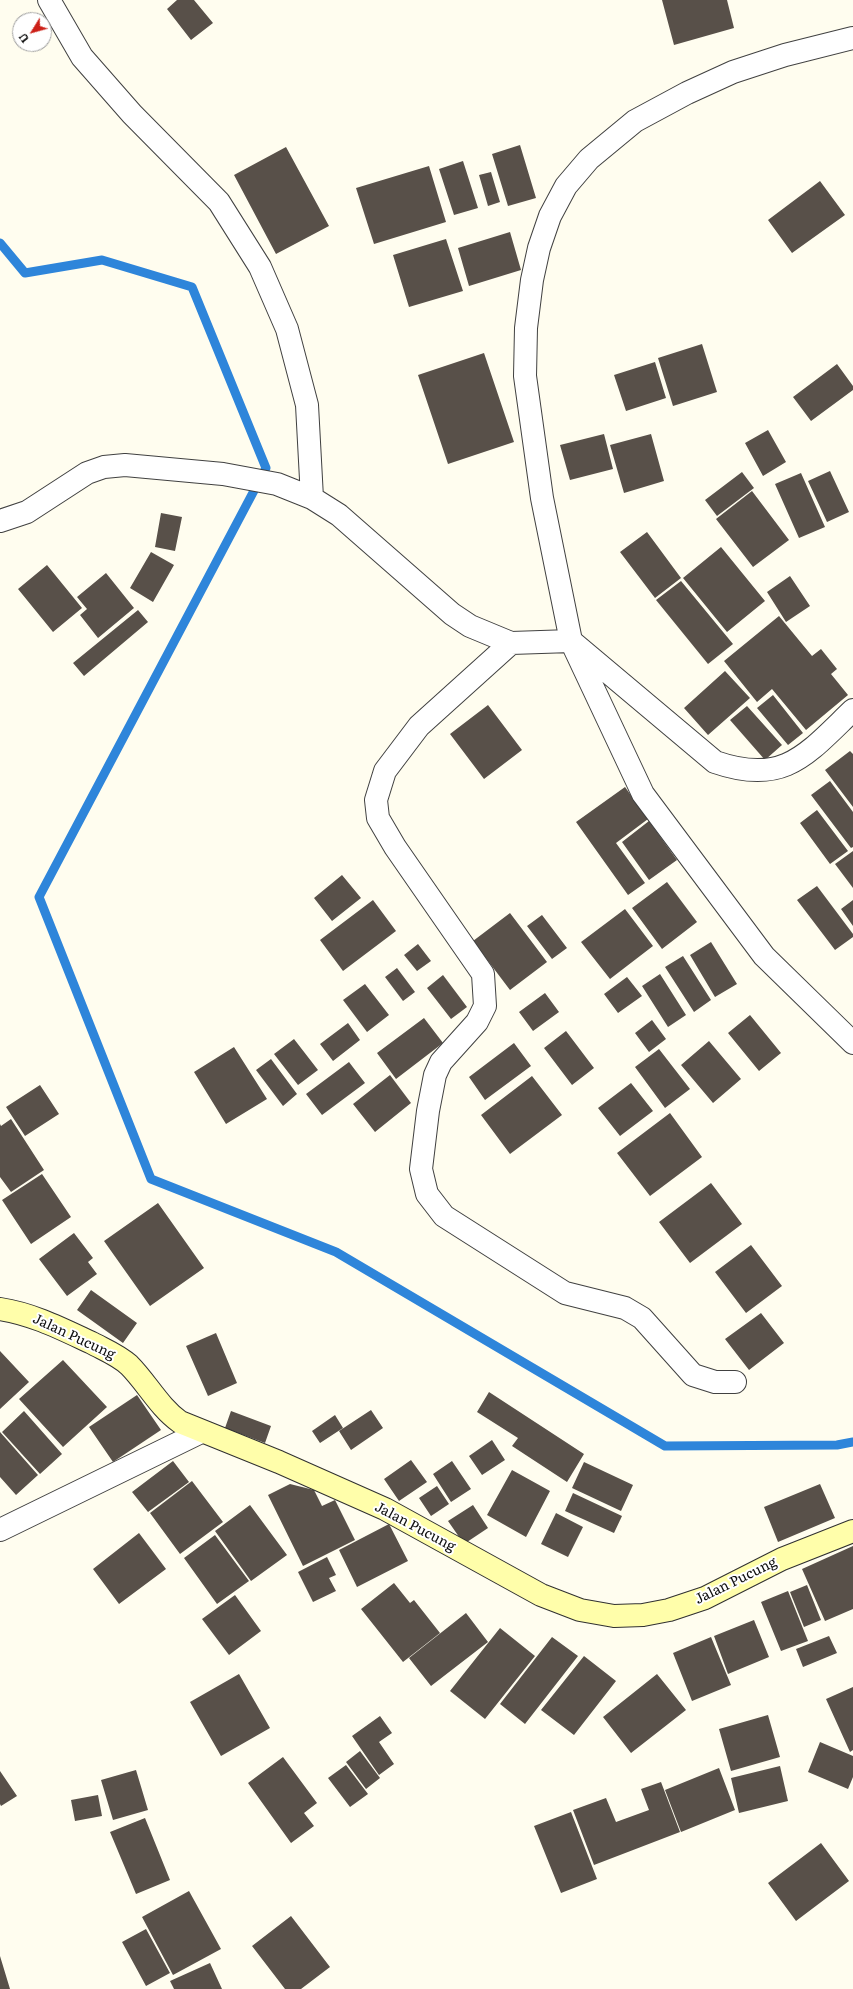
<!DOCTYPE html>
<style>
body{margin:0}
#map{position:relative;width:853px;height:1989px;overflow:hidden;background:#fffdef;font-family:Literata,serif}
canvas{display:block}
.north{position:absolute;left:12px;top:12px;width:40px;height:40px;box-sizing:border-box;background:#fff;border:1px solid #9f9f9f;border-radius:50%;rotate:233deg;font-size:11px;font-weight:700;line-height:16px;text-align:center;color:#0e0e0e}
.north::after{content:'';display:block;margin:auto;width:14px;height:18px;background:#cc2018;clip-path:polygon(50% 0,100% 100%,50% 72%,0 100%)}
</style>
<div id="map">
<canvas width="853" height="1989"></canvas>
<div class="north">U</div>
</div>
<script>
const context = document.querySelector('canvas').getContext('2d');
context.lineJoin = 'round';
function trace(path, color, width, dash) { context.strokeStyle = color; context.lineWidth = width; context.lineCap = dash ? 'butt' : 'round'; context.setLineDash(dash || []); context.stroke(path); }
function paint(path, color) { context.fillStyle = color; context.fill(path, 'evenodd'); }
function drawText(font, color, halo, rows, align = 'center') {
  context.font = font + ' Literata,serif'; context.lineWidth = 4; context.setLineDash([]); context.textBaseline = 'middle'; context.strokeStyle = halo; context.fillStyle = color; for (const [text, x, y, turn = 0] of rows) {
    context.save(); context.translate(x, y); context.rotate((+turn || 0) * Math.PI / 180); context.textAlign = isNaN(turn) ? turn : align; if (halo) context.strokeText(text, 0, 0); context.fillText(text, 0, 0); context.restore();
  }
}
trace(new Path2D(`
 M0,243L25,273L102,260L192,287L266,468L39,897L151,1179L336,1252L665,1446L837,1445L853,1442`), '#2e85da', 9);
paint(new Path2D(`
 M177,0H194L213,23L191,40L167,9Z
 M662,0H727L734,28L674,45Z
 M520,145L536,198L508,206L492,154Z
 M286,147L329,226L276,254L234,175Z
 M463,161L478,208L454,215L439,169Z
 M429,166L446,222L374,244L356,188Z
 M491,172L500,202L488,206L479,175Z
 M820,181L845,215L792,253L768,220Z
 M510,232L521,270L469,286L458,248Z
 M446,239L463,291L409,307L393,255Z
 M702,344L717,392L673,406L658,358Z
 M484,353L514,442L448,464L418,375Z
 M655,362L666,398L626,411L614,375Z
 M837,364L853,386V390L811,421L793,397Z
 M768,430L786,462L763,476L745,443Z
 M604,434L613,469L570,480L560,445Z
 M651,434L664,481L624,493L610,445Z
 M830,471L849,512L827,522L808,481Z
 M742,472L754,488L717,516L705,500Z
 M801,473L825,527L799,538L775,484Z
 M752,491L789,540L753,567L716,519Z
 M161,513L182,517L175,551L155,547Z
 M647,532L681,578L655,598L620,552Z
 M721,547L765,601L727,632L683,578Z
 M151,552L174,565L153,602L130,588Z
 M47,565L82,608L53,632L18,589Z
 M106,573L134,608L98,638L80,615L87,609L77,597Z
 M790,576L810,606L786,622L767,592Z
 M681,581L733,644L708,664L656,600Z
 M138,610L148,622L84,676L73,663Z
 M779,616L812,656L821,649L837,669L831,674L848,695L806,730L772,689L757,702L724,661Z
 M725,671L750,698L708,735L684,708Z
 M773,695L803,733L788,745L757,708Z
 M488,705L522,750L484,779L450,734Z
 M747,706L782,745L765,760L730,720Z
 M850,751L853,754V807L825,770Z
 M830,781L853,812V847L851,848L811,795Z
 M625,787L648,819L616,843L645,883L628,895L576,822Z
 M817,810L848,851L830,864L800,823Z
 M649,821L677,860L649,880L622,842Z
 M853,851V888L835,864Z
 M342,875L361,898L332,921L314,898Z
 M667,882L697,922L662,949L632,908Z
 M817,886L853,934V937L835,950L797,900Z
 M373,900L396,931L343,971L320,940Z
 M853,900V926L841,909Z
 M625,909L653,946L610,979L581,942Z
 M510,913L547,962L510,990L473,941Z
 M542,915L567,948L552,959L527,926Z
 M711,942L737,984L715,997L690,955Z
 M418,944L431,961L417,971L404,955Z
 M683,956L711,1000L694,1012L665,967Z
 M397,968L415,992L403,1001L385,977Z
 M660,974L686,1015L668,1027L642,986Z
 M443,975L467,1007L451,1019L427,988Z
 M627,977L642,996L618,1013L604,994Z
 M365,984L389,1015L367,1032L343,1000Z
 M545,993L559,1012L533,1031L519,1012Z
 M750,1015L781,1053L759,1071L728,1033Z
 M424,1018L443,1043L396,1079L377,1053Z
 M652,1020L666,1039L649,1052L635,1033Z
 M348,1023L360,1040L333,1061L320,1044Z
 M566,1031L594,1068L572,1085L544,1048Z
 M294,1039L318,1070L298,1085L274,1054Z
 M709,1041L741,1079L713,1103L681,1065Z
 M514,1043L531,1066L485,1100L469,1077Z
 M234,1047L267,1099L226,1124L194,1072Z
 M659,1049L690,1089L665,1108L635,1067Z
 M271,1059L297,1094L283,1106L256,1070Z
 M349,1062L365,1083L322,1115L306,1094Z
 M390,1075L411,1103L375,1132L353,1104Z
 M532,1076L562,1115L510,1154L481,1115Z
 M631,1083L653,1111L620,1136L598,1108Z
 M40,1085L59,1114L25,1136L6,1107Z
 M670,1113L702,1157L650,1196L617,1153Z
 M11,1119L44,1170L11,1192L0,1177V1124L1,1126Z
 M42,1174L71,1217L31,1244L2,1200Z
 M711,1183L742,1224L690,1263L659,1222Z
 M158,1203L204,1268L150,1306L104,1241Z
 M74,1233L93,1258L88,1262L97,1274L67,1296L39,1259Z
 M751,1245L782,1286L746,1313L715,1272Z
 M91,1290L137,1323L123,1343L77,1310Z
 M761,1313L784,1343L749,1370L725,1339Z
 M216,1333L237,1383L208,1396L186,1346Z
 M0,1351L29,1382L0,1409Z
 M63,1360L107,1407L63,1447L19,1399Z
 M489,1392L584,1454L567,1482L512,1446L518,1438L477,1412Z
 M137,1395L161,1430L113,1462L89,1427Z
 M371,1410L383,1428L351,1450L339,1431Z
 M24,1411L62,1454L40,1474L2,1432Z
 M231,1411L271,1426L265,1443L225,1428Z
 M335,1415L343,1428L320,1443L312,1431Z
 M0,1432L38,1475L16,1495L0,1477Z
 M492,1440L505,1460L482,1475L469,1456Z
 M411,1460L427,1482L399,1501L384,1479Z
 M173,1461L189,1482L148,1512L132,1492Z
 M452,1461L471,1489L451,1502L433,1474Z
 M584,1462L633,1485L621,1511L572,1488Z
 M512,1470L550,1491L526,1537L487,1515Z
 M192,1481L223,1522L180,1554L150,1513Z
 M290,1484L314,1490L322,1506L335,1500L355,1540L303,1566L268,1495Z
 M820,1484L835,1518L778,1542L764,1507Z
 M437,1486L449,1504L431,1516L419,1498Z
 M573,1493L622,1516L614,1533L565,1511Z
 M250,1505L287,1555L251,1581L215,1531Z
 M473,1505L488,1528L464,1544L448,1521Z
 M556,1513L583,1527L568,1557L541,1544Z
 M389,1524L408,1561L357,1587L339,1550Z
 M139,1533L166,1569L119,1604L93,1569Z
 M215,1535L249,1581L217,1604L184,1558Z
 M853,1546V1609L825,1621L802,1569Z
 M327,1557L336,1575L329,1578L336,1591L313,1602L298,1572Z
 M394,1583L410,1603L414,1600L440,1633L403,1662L361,1609Z
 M807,1585L821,1620L804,1627L790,1592Z
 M788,1591L808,1641L781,1651L761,1602Z
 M235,1595L261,1631L229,1655L202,1619Z
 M466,1613L488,1642L431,1686L409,1658Z
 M754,1620L769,1657L728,1674L714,1636Z
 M500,1628L535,1656L485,1719L450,1691Z
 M829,1636L837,1653L803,1667L796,1649Z
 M552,1637L578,1656L525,1724L500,1704Z
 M711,1637L731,1685L692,1701L673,1653Z
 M584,1656L616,1681L574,1735L541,1710Z
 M239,1674L270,1728L221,1756L190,1702Z
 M657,1674L686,1710L631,1753L603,1717Z
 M853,1687V1750L850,1752L826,1699Z
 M768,1715L780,1757L731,1771L719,1729Z
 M380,1716L392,1733L379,1742L394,1764L379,1775L352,1736Z
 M820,1742L853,1756V1777L848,1789L808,1772Z
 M360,1751L380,1778L366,1789L346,1762Z
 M283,1757L317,1803L304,1813L314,1826L291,1843L248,1783Z
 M346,1765L368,1794L350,1807L328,1778Z
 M780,1766L788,1801L739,1813L731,1778Z
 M719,1768L735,1810L681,1832L665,1790Z
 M136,1770L148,1810L113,1820L101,1780Z
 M0,1771L17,1796L1,1806L0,1804Z
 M661,1782L680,1832L594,1865L573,1810L606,1798L616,1822L649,1810L641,1789Z
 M98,1795L102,1816L75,1821L71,1800Z
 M571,1812L597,1879L561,1893L534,1826Z
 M145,1818L170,1880L136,1894L110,1832Z
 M821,1843L849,1881L796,1921L768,1883Z
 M189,1891L221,1949L173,1975L142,1917Z
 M291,1916L330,1967L301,1989H285L252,1946Z
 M146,1929L170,1973L146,1986L122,1942Z
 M0,1956L10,1989H0Z
 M210,1963L222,1989H174L170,1981Z`), '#585049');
const street = new Path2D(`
 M49,0L82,57L132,114L219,202L260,267L287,329L307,405L312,498
 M853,38L785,55L733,72L687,93L635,121L589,159L566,186L550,216L539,248L532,280L526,328L525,376L542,498L571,641L643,794L764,956L853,1043
 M0,521L27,512L87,473L104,467L125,465L223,474L277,484L312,498L339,515L452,614L470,626L511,643L571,641L715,762C784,786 806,755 853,710
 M511,643L419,726L385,771L376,800L378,818L395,847L483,974L485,1006L477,1022L441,1062L435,1075L428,1111L421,1169L427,1194L444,1216L565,1293L625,1308L642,1318L693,1375L715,1382H735
 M0,1530L201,1432`);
const secondary = new Path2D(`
 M0,1309C33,1314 62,1329 92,1343C105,1350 118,1355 129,1365C147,1383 159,1407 180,1422L279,1462L385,1509L541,1595L580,1610L614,1616L643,1615L669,1610L705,1598L782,1559L853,1531`);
trace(street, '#414141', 24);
trace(secondary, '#303030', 24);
trace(street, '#fff', 22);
trace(secondary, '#fffeaa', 22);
drawText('14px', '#0e0e0e', '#fff', [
 ["Jalan Pucung",74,1337,25],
 ["Jalan Pucung",415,1527,28],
 ["Jalan Pucung",736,1581,-26]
]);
</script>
